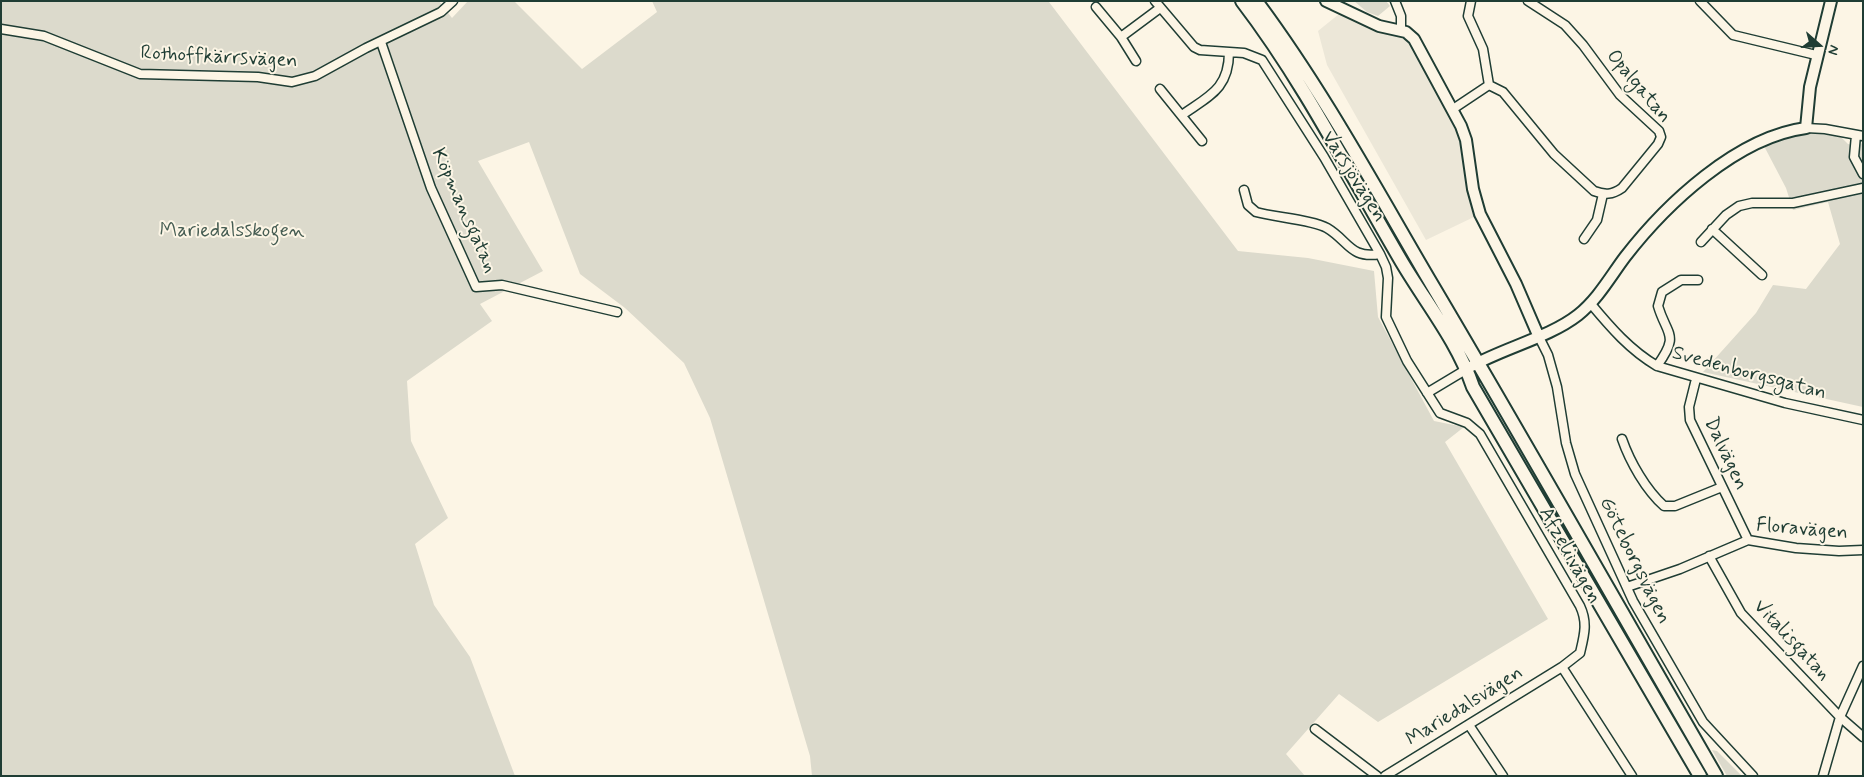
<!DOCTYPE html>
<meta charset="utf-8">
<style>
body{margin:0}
#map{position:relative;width:1864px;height:777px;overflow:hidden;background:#fcf5e5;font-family:Mynerve,sans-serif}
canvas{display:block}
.frame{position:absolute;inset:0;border:2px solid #1f3d34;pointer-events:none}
.north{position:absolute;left:1794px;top:20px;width:50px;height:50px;-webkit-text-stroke:4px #fcf5e5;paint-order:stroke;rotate:109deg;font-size:14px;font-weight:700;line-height:20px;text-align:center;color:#1f3d34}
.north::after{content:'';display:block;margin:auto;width:18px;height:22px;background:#1f3d34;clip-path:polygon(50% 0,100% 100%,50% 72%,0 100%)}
</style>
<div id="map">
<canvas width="1864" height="777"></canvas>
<div class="frame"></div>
<div class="north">N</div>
</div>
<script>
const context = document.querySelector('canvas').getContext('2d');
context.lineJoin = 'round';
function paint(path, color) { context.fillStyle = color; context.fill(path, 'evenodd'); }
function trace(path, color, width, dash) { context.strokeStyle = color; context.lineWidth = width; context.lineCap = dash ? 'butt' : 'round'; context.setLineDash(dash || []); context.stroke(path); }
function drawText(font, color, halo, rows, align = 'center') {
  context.font = font + ' Mynerve,sans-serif'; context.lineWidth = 4; context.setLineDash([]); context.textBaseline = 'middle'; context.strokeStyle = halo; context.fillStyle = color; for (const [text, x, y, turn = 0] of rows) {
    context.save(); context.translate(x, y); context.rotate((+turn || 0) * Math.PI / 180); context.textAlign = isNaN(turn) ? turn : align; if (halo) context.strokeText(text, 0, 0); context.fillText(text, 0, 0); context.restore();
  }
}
paint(new Path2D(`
 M1339,14L1383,33L1404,34L1454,122L1462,147L1466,180L1476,216L1426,240L1327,65L1318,31Z`), '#ece7d8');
paint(new Path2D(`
 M1,1H439L452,18L468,1H514L582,69L657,12L652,1L1049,2L1238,251L1308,258L1374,271L1378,317L1434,421L1464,427L1445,442L1548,619L1378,722L1339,694L1286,754L1305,776H812L810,756L710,418L684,363L625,308L580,274L529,142L478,161L543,271L480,304L492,321L407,381L411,441L448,518L415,544L434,605L470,657L515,776H1Z
 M1354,1H1386L1390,6L1378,16L1367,12Z
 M1802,133L1839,135L1848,144L1859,146L1863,142V407L1703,372L1756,313L1773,285L1806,289L1840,244L1828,202L1793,210L1786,188L1764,146Z
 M1712,750L1717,751L1742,776H1727Z`), '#dcdacc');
const minor = new Path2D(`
 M1155,1L1194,47L1200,50L1244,53L1262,60L1324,157L1380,254L1386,267L1388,278L1386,317L1407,361L1440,413L1467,423L1480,434L1580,606C1588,623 1584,636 1580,653L1562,667L1632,776
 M1395,1L1401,16V29
 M1471,1L1468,16L1483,49L1489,85
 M1700,1L1733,35L1816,55
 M1096,7L1121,37L1136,61
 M1,29L44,36L140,74L258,77L292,82L315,76L366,48L441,12L453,1
 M1121,37L1160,8
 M381,42L431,188L476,287L502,285L617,312
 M1489,85L1503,92L1554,154L1594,191C1605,195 1612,195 1622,188L1658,144L1661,137L1659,131L1620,95L1583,45L1565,25L1528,1
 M1160,89L1202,141
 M1453,109L1489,85
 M1182,115C1209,96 1229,89 1229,52
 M1806,128L1825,129L1863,136
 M1856,135L1854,157L1863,174
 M1244,190L1248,205L1256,212C1273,217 1314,220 1327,228C1349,241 1350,259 1380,254
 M1712,229L1762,275
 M1584,239L1597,220L1603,194
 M1701,242L1726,215L1739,206L1752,203H1793L1863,188
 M1591,304C1611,328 1630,350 1657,366L1785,403L1863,420
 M1538,335L1548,355L1557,387L1566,443L1575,474L1633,601L1703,722L1753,776
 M1657,366C1680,334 1667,336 1658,306L1662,292L1681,280H1698
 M1696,379L1689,407L1690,420L1748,540
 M1427,393L1467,369
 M1622,439C1630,462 1646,490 1664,506H1675L1722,487
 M1709,556L1741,613L1840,717L1863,737
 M1627,587L1680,569L1748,540L1796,548L1839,551L1863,550
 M1469,725L1503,776
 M1315,729L1377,776
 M1385,776L1562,667
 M1823,776L1840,717L1863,666`);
const tertiary = new Path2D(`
 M1326,1L1379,26L1406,32L1414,39L1461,126L1466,140L1473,189L1480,214L1516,284L1538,335
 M1472,366C1504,348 1550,337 1578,315C1598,299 1610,277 1625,257C1666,204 1737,137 1806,128L1810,87L1831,1`);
const trunk = new Path2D(`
 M1242,1C1304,82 1349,172 1400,259C1425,302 1457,340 1473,387L1700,776
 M1256,1C1321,88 1373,184 1428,278C1526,443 1620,610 1716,776`);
trace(minor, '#1f3d34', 11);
trace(tertiary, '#1f3d34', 14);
trace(trunk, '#1f3d34', 16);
trace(minor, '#fcf5e5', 8);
trace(tertiary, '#fcf5e5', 10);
trace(trunk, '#fcf5e5', 12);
drawText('20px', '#1f3d34', '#fcf5e5', [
 ["Rothoffkärrsvägen",219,58,3],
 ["Opalgatan",1638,87,50],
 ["Varsjövägen",1353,177,58],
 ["Köpmansgatan",463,211,66],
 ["Svedenborgsgatan",1749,374,15],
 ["Dalvägen",1725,454,65],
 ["Floravägen",1802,530,5],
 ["Afzeliivägen",1569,556,61],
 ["Göteborgsvägen",1634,561,64],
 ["Vitalisgatan",1791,641,47],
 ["Mariedalsvägen",1465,707,-32]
]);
drawText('20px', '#455c52', '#fcf5e5', [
 ["Mariedalsskogen",232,232]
]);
</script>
